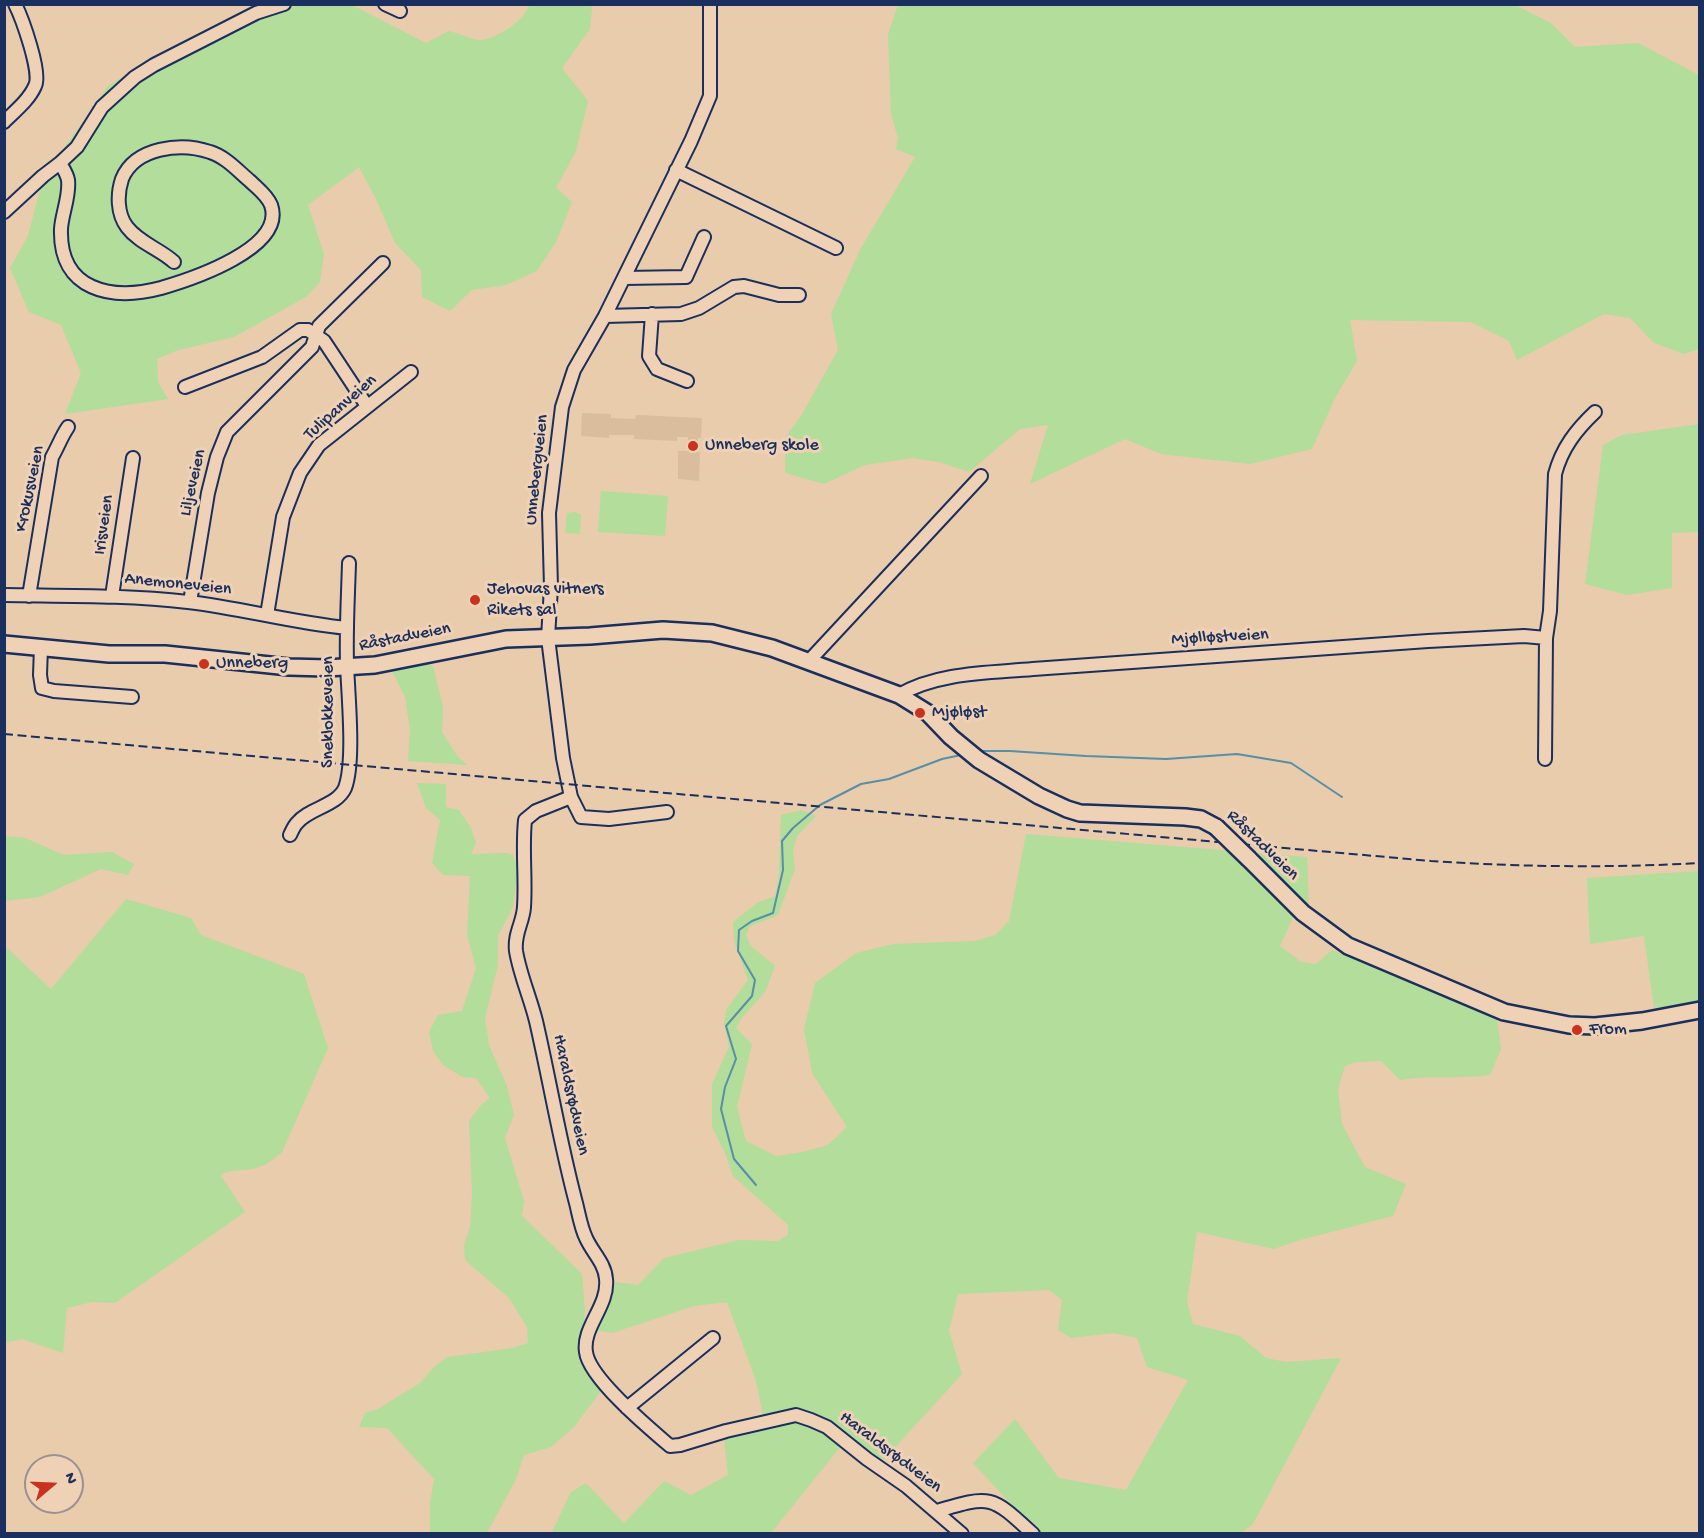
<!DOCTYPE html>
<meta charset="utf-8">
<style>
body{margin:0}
#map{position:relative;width:1704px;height:1538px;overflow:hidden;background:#e9ccab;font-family:"Gochi Hand",sans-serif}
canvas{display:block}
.frame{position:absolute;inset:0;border:6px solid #1b2f5e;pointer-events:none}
.north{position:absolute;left:24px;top:1454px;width:60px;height:60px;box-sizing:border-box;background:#efd2b5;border:2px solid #9a9192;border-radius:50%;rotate:71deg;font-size:16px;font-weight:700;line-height:24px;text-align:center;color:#1b2f5e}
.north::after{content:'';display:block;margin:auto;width:21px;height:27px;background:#c8321e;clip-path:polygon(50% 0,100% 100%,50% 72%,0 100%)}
</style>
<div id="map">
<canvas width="1704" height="1538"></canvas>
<div class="frame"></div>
<div class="north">N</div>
</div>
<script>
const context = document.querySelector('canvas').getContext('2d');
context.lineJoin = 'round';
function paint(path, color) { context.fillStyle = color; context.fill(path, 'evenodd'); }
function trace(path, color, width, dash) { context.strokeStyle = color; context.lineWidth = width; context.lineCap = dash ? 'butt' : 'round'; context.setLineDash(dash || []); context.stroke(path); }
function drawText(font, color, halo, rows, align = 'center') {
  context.font = font + ' "Gochi Hand",sans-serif'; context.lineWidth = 6; context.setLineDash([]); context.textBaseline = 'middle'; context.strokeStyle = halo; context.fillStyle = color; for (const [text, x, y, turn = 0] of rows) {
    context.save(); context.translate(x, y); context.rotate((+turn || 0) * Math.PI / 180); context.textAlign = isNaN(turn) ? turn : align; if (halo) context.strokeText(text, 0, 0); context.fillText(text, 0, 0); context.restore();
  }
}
paint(new Path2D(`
 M582,413L611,414V418L635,419L636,415L702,418L701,438H698L697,452H700L699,481L678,479V451H688V437H677V441L634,439V435H609V438L581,436Z`), '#d9bd9d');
paint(new Path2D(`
 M590,4L592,8L590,29L562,68L588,101L576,151L556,188L572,202L556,242L537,271L506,285L472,290L450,311L422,297L421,270L395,243L376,199L359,167L308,205L324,254L320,282L306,297L234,337L178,350L157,359L158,382L168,399L65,414L81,373L61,325L29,312L10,268L28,236L43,178L108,86L166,50L267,7L281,5H352L426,43L449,31C458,33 468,38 477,40C493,42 526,20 529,5Z
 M898,5H1515L1551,23L1575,47L1638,43L1699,75V349L1684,354L1654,343L1630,318L1604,314L1517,360L1509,341L1471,322L1350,320L1357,361L1335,398L1312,449L1250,464L1161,454L1125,439L1030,484L1048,425L1020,429L969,472L939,462L913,458L865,465L824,484L785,473L786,436L801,416L838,350L831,314L860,250L915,157L896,149L898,138L891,114L888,34Z
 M1699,424V532L1672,533V588L1627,595L1585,584L1603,445L1622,435Z
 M601,491L668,496L665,536L598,532Z
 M575,512L581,515L580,534L565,533L567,513Z
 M423,662L433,666L443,707L442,732L458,757L468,765L408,761L410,730L405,697L392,671Z
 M417,783L446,784V807L459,810L471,828L476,843L471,854L506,853L513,855L518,868L513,907L498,936V965L485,1018L489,1045L507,1086L514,1115L505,1138L524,1201L522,1216L582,1274L585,1311L580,1359L601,1391L574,1427L551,1447L524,1455L516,1479L487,1533H430V1503L434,1479L387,1428L359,1427L365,1413L378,1409L420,1383L434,1367L447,1357L512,1348L528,1343L527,1327L509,1298L465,1260L464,1245L470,1227L472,1194L469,1121L481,1105L490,1098L476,1078L462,1077L443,1065L433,1051L429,1032L438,1015L462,1011L476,968L467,935L470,876L443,875L432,863L440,820L426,808Z
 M802,810L816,816L797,836L793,851L795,869L778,915L750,926L746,935L751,946L775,966L765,992L741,1019L736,1028L752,1044L737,1107L746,1141L776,1156L803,1152L828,1145L847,1127L812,1073L804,1029L815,983L856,953L894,944L975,941L995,935L1009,921L1026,834L1307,857L1309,907L1294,915L1280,946L1301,962L1316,964L1332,950L1497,1017L1501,1049L1490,1075C1460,1079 1429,1075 1400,1080L1381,1061L1356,1062L1345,1066L1338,1089L1342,1124L1365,1167L1406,1184L1393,1216L1300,1240L1274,1249L1197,1232L1187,1302L1193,1324L1240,1336L1266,1358L1286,1362L1341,1358L1253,1524L1241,1533H1016L1024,1518L973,1463L1015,1419L1059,1478L1126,1490L1188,1380L1147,1367L1137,1338L1113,1333L1071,1338L1058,1330L1062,1300L1049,1290L958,1294L949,1331L962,1374L879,1465L841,1446L771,1533L551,1534L571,1492L586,1483L624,1523L664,1481L691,1495L728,1475L724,1439L764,1420L756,1381L727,1302L694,1306L612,1333L594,1330L616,1282L638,1285L664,1258L739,1240L778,1241L788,1235V1225L733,1176L725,1153L712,1127V1084L729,1047L724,1024L726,1010L748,980L734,941L733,922L757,903L775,896L779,874L781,815Z
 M4,836L25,838L64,855L112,852L134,864L128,875L101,869L40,897L5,901Z
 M1699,871V1002L1654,1008L1644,936L1590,944L1587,878Z
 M126,899L191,918L201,935L304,974L328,1048L282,1152L267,1164L253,1169L231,1171L224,1173L221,1176L245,1212L115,1303L92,1302L67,1308L63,1353L22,1339L5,1343V946L51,989Z`), '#b2dd9a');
trace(new Path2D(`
 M978,751H1010L1086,756L1166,759L1237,754L1291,763L1342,797
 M756,1185L734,1159L721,1109L725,1087L736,1059L726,1026L752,996L755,980L738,951L739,930L752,921L773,913L783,870L782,841L793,828L820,805L861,784L889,779L942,759L961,755`), '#568fa7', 2);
const minor = new Path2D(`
 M385,4L400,11
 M710,4V96L691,141L605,316L574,370L562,407L549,513L551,587L548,638L563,758L571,797L536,811L525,820C522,849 526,878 524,907C523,923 514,933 516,951C520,975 530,997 536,1021C550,1082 560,1143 576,1203C579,1215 581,1228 586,1238C592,1252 605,1263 606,1279C609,1306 582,1327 586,1352C589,1378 650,1429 670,1446L680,1445L726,1431L796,1415L811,1420L827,1427L867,1459L906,1486L962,1534
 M4,122C15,111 29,100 35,86C42,73 22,18 15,4
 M60,163C63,168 67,174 68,180C70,196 62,213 61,229C59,291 112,301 161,288C192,279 286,248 271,205C267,195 257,188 250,181C238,171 226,157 210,152C181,142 135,147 122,179C117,194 117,214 127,227C139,243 160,249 174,262
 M676,170L836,248
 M4,212L43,176L60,163L77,147L102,107L135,77L154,65L256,13L284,4
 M624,278L686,277L704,237
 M652,314L649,356L657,369L687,381
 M605,316L681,314L699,308L734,287L744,286L779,295H799
 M185,387L262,357L300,330H308L324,341L367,406
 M4,595C66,596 127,595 188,602C241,608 293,623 347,628
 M29,596L52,457C58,447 61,437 68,427
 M112,596L133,458
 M190,602L208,493L217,457L227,432L312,347L319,326L383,263
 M267,615L283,517L300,473L319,445L411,372
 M41,647L40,675L42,688L54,691L132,697
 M808,662L981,476
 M899,695C938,672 990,673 1033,669L1428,641L1524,636L1546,638
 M1545,759L1546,638L1550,611L1555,474C1562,448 1576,430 1595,412
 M571,797L581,817L609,819L667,812
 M290,835C292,831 294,826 297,823C309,808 337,806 345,788C355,761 348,695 347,664C346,630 348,597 349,563
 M627,1408L713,1338
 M937,1511C991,1495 991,1495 1033,1534`);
const major = new Path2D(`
 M4,644L109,654H165L289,667L327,668L375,665L506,639L590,636L663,630L712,633L772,648L899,695L928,713L951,737L979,760L1039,796L1067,809L1080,813L1185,817L1201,819L1216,827
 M1249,859L1303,913L1348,946L1504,1012L1569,1025L1595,1026L1642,1021L1700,1010`);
trace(minor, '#1b2f5e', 16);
trace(major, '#1b2f5e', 20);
trace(minor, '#efd2b5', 12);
trace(major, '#efd2b5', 15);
trace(new Path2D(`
 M4,734L1431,861C1521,867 1610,868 1700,863`), '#1b2f5e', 2, [9, 4.5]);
const majorBridge = new Path2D(`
 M1216,827L1249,859`);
trace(majorBridge, '#1b2f5e', 20, []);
trace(majorBridge, '#efd2b5', 15);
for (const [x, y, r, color] of [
 [693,446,6,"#c8321e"],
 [475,600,6,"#c8321e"],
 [204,664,6,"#c8321e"],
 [920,713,6,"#c8321e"],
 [1577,1030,6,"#c8321e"]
]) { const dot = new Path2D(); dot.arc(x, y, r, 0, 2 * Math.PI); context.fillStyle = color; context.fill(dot); trace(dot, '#efd2b5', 2); }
drawText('18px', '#1b2f5e', '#efd2b5', [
 ["Tulipanveien",341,408,-41],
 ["Unnebergveien",538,470,-84],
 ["Liljeveien",194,483,-77],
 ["Krokusveien",31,489,-78],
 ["Irisveien",105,525,-82],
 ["Anemoneveien",178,585,6],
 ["Råstadveien",405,638,-11],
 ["Mjølløstveien",1220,638,-3],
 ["Sneklokkeveien",329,712,-90],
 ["Råstadveien",1262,846,44],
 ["Haraldsrødveien",570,1095,78],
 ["Haraldsrødveien",890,1453,37]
]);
drawText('18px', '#1b2f5e', '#efd2b5', [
 ["Unneberg skole",705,446],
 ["Jehovas vitners",487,590],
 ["Rikets sal",487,611],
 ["Unneberg",216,664],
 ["Mjøløst",932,713],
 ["From",1589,1030]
], 'left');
</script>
